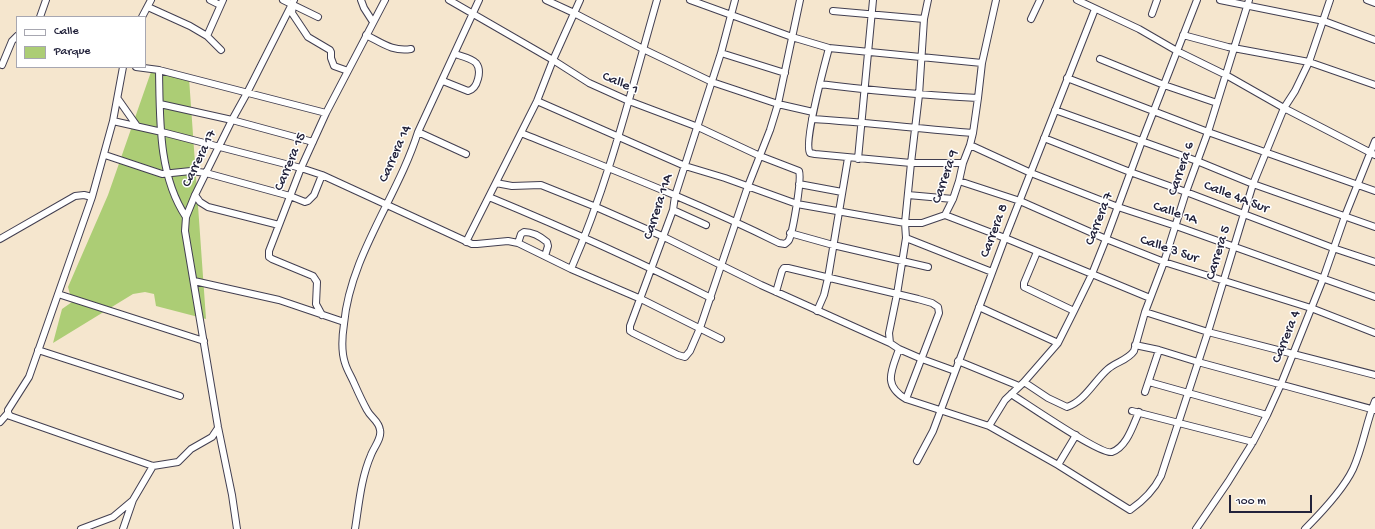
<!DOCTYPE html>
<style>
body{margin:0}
#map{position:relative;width:1375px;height:529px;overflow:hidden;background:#f5e6ce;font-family:"Gochi Hand",sans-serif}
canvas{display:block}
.legend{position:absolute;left:16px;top:16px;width:130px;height:52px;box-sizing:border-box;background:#fff;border:1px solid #a7a7b1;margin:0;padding:5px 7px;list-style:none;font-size:12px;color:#22223b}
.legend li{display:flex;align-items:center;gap:8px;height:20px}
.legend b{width:20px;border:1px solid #a7a7b1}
.scale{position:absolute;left:1229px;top:495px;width:83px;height:18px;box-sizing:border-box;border:2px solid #22223b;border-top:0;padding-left:5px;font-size:12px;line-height:14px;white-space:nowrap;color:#22223b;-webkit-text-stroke:3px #fff;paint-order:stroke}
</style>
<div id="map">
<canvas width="1375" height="529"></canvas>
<ul class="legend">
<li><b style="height:5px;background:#fff"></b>Calle</li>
<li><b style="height:11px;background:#accd75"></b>Parque</li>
</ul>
<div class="scale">100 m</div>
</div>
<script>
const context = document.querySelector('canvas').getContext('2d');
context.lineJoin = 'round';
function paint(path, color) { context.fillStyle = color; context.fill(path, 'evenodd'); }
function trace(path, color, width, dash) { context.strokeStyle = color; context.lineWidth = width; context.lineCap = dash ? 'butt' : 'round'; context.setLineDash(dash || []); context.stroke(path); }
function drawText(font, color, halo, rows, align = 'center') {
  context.font = font + ' "Gochi Hand",sans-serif'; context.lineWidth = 3; context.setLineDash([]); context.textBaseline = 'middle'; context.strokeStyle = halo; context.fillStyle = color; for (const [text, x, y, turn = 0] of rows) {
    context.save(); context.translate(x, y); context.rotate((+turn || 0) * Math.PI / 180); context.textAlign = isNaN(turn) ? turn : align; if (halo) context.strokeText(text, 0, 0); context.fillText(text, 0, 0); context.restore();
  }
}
paint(new Path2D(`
 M152,69L189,78L206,319L156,306L154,294L145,292L133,294L53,343L62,309L72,302L68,287L108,195Z`), '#accd75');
const street = new Path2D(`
 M210,0L220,5
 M283,0L318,17
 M361,0L364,8L373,22
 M449,0L553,60L589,83L629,101L698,127L760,156L799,171C802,179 793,231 789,240C788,242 787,242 785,244L779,243C695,201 608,168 521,133
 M546,0L574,13L643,49L712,82L778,104L813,112
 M690,0L792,37L829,48L982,63
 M735,0L721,53L675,196L673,210L630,326V331L633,333L678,355L685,357L690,351L700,328L748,186L770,130L778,104L800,0
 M928,0L924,19L919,95L911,163L905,223L906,238L897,294L889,333L890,343L899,349C892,370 882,385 906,399L989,426L1058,465L1130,510C1143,501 1154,490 1161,476L1208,332L1253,184L1284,108L1295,91L1309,62L1330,0
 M1077,0L1139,29L1177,51L1226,75L1284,108L1375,155
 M1220,0L1324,21L1375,40
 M1367,0L1375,3
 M293,5L292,13L308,37L330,50L331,52V58L334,66L348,71
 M148,7L190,26L207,36L221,50
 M833,11L924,19
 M1152,14L1157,0
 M40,17L46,0
 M142,17L151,0
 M1031,19L1040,0
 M366,35C382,43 393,52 411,49
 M1183,35L1228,47L1309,62L1375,85
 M207,36L223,0
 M829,48C825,63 803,144 810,153L815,154L911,163H963
 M721,53L785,73
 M1100,59L1164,85L1217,103
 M2,65L12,41L17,36
 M136,67L159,70L326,113
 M159,70C160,119 158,175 186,217
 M1067,78L1208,132L1375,191
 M443,81L468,91C478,89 482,70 476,63C471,58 461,56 455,54
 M820,84C873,91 925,95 978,98
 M118,99L137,126
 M537,101L685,166L725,178L797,204L905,223H922L945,215
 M160,104L232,120L313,142
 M1055,110L1197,161L1253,184L1375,227
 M812,119C866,122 919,129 973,133
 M113,121L162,132L301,168L322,175L472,244H477L508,241L518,243L571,269L641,299L721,339
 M418,132L466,154
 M1044,138L1130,172L1186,192L1333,248L1375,262
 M970,145L1031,173L1118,207L1176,226L1375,297
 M105,155L162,174L191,171L206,173L290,196L305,202L308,201L314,195L322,175
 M858,159L873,0
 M959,181L1020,201L1106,239L1164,262L1311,308L1375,333
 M496,183L512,186L541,185L596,207L662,236L761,285L890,343
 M799,184L842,192
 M195,195L200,202L208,207L279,225
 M908,195L953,199
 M489,197C564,228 638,261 711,298
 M673,210L706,225
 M945,215L953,199L959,181L963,163L970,145L973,133L978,98L982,63L996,0
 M945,215L1005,238L1150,298
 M790,233L833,245L928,267
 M906,238L992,272
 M0,239L75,196L84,195L92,197
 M466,242L537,101L553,60L580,0
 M518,243L521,234L524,232C532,232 541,237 547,242L548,246L545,256
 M1037,252L1024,283V287L1074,311
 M571,269C609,182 631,91 657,0
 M194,281L279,300L344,322
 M776,292L782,271L784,268H788L918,299L932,303L938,307L939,313L906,399
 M58,294L204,341
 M979,307L1058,343
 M817,311L824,295L828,278L848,158
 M1145,312L1208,332L1375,375
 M322,315L316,304L317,282L313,276L272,259L269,257V251L301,168L326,113L385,0
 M1135,345L1159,350L1198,362L1375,410
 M899,349L922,359L955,371
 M38,350L180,396
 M958,361L1019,386
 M1024,382L1048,398L1067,407C1085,401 1094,381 1108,369C1116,362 1128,360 1134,351L1145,312L1164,262L1186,192L1208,132L1249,0
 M1149,382L1267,415
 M1145,392L1159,350
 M1011,394C1024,402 1102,456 1112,452C1127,447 1133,425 1139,412
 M1132,411L1253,442
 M8,413L10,416L153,466L178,462L191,449L212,437L218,428
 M0,422L8,413V410L29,377L92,197L113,121L123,67
 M989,426L1005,400L1024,382L1058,343L1074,311L1092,274L1106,239L1142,141L1197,0
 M917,461L933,431L1005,238L1095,9
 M1058,465L1076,435
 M81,529L113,517L132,501
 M123,529L133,500L153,466
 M237,529L232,495L218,427L185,231L186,217L195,195L232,120L247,93L294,0
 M355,529C359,504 361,478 371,455C374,447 382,438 380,430C379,421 371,418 367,410C362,401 358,392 354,383C351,376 347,370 345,363C341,351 342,337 344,324C350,256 398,196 418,132L479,0
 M1196,529L1228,482L1253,442L1267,415L1281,384L1323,279L1345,216L1375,141
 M1305,529C1322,512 1343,490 1353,469C1363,447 1366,423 1375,401`);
trace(street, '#423f51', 8);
trace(street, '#fff', 6);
drawText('14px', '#22223b', '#fff', [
 ["Calle 1",620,84,23],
 ["Carrera 14",396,154,-66],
 ["Carrera 17",200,159,-64],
 ["Carrera 15",291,162,-67],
 ["Carrera 6",1182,169,-71],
 ["Carrera 9",946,177,-71],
 ["Calle 4A Sur",1236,198,21],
 ["Carrera 11A",659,207,-72],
 ["Calle 1A",1175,214,19],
 ["Carrera 7",1100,219,-69],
 ["Carrera 8",995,231,-69],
 ["Calle 3 Sur",1169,250,19],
 ["Carrera 5",1219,253,-73],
 ["Carrera 4",1287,337,-68]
]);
</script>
